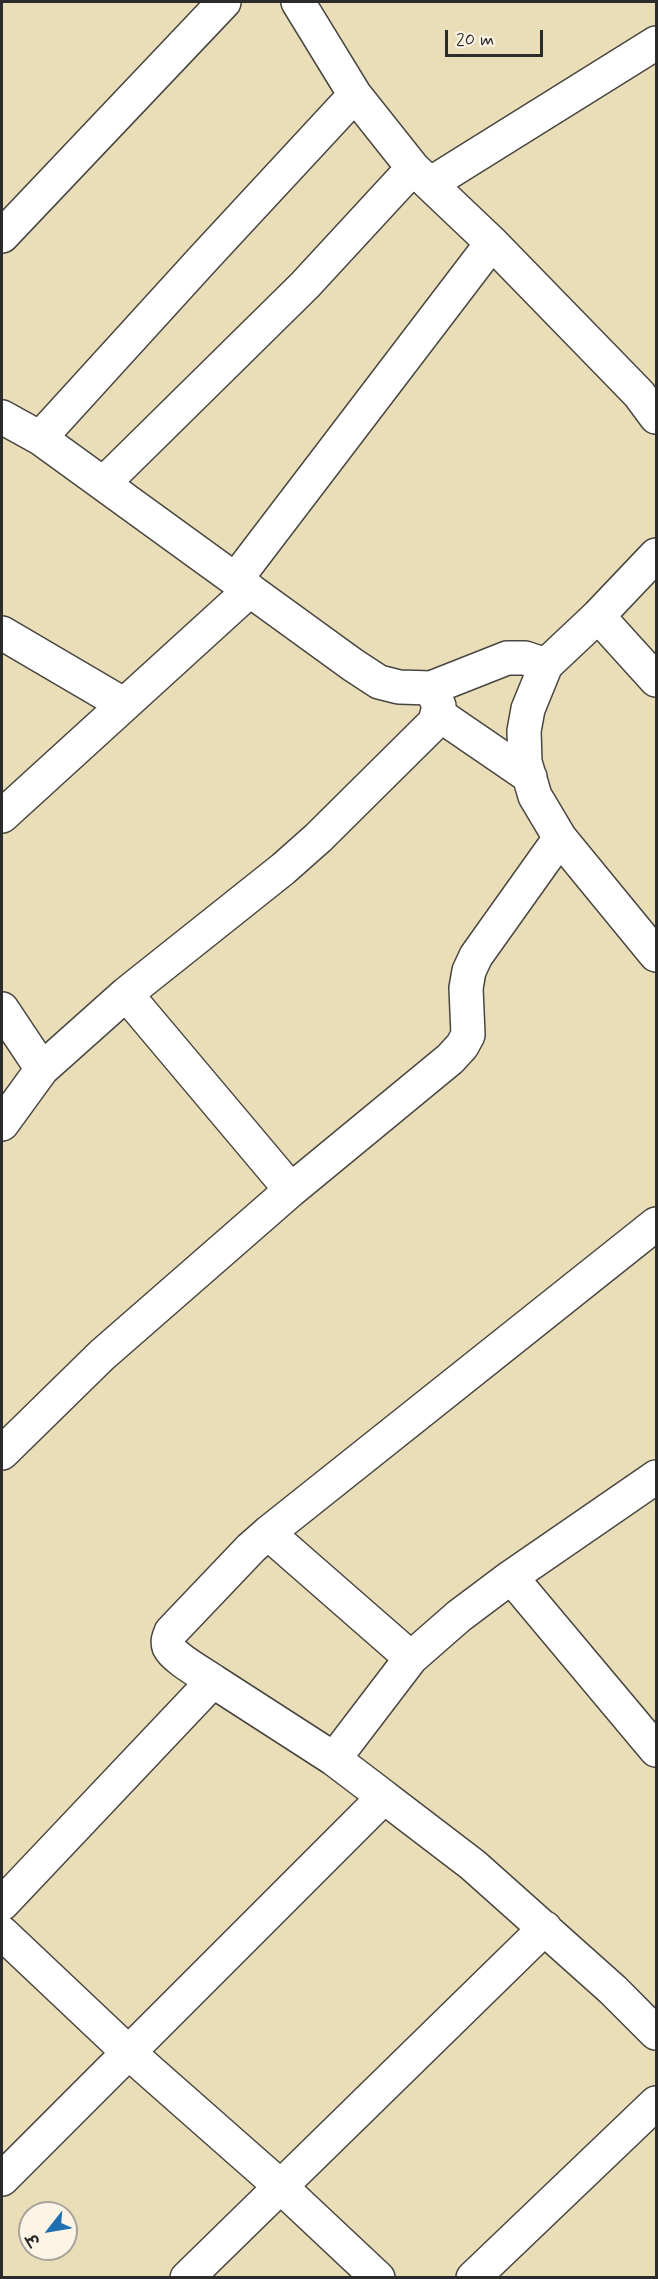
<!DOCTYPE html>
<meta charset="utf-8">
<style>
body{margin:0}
#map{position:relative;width:658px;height:2279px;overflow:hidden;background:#eadeb9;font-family:Mynerve,"Playpen Sans Deva",sans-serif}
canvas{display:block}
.frame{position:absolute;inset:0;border:3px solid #2b2b2b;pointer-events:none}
.north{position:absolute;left:18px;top:2201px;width:60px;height:60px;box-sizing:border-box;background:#fcf5e5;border:2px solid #a8a49b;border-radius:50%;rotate:239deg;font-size:16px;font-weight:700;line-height:24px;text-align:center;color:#2b2b2b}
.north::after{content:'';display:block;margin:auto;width:21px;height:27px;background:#1f6fb2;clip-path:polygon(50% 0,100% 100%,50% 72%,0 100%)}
.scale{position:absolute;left:445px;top:30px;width:98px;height:27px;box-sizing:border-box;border:3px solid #2b2b2b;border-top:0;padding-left:8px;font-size:18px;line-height:21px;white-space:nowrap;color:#2b2b2b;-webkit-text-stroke:4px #fcf5e5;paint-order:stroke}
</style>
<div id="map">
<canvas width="658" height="2279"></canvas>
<div class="frame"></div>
<div class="north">उ</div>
<div class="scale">20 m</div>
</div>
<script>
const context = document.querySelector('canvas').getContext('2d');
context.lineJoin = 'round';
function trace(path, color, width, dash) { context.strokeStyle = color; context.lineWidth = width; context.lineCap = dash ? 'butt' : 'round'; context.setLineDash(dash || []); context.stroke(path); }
const minor = new Path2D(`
 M298,2L355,95L413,168L492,243L639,394L656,417
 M430,184L656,43
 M2,236L224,2
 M2,417L40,438L353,665L379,682L399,687L431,688L507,658H525L546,665
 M40,438L203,259L355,95
 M104,483L305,285L413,168
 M656,555L598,616L546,665L528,709L524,731L525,762L535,796L560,838L656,955
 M236,579L492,243
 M598,616L656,680
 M2,633L123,704
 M438,714L530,777
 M2,816L250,590
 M2,1009L42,1069
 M2,1124L42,1069L126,994
 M291,1190L126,994L283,869L318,838L435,722L439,706L431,688
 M2,1453L102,1355L291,1190L450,1059L462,1046L468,1035L466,988L469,971L476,956L560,838
 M268,1533L411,1658
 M511,1577L656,1750
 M213,1681C203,1674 174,1658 169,1647C167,1641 169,1637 171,1632L251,1548L268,1533L656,1224
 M334,1759L411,1658L459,1616L511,1577L656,1477
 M2,1904L213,1681L334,1759L384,1797
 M2,1933L128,2052L280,2186L378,2278
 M2,2179L384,1797L473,1865L613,1990L656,2033
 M187,2278L545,1928
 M473,2278L656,2103`);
trace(minor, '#484640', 36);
trace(minor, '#fff', 33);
</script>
